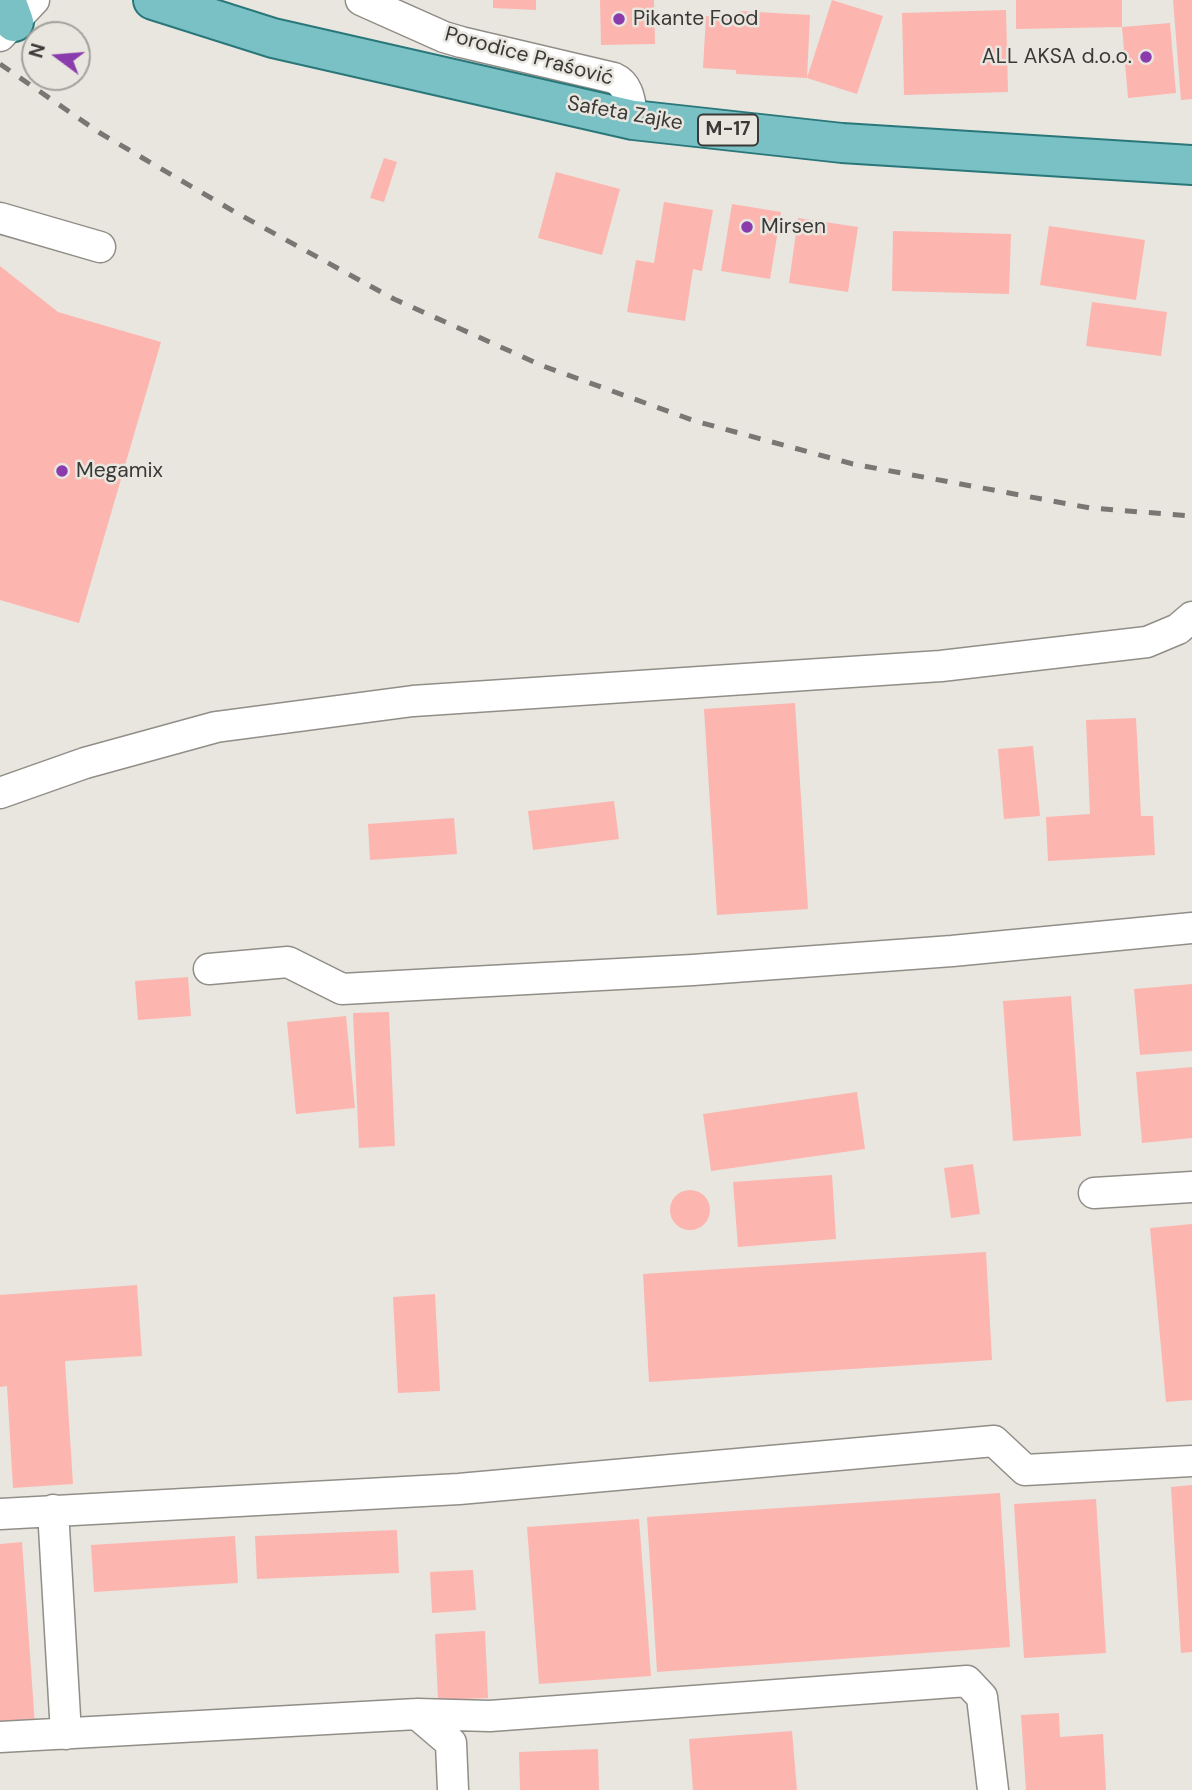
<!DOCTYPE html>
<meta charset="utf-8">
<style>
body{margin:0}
#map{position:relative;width:1192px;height:1790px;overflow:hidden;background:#e8e6df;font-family:"DM Sans",sans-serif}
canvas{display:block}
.north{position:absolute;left:21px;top:21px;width:70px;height:70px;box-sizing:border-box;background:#e8e6df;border:2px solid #a2a19c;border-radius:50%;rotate:286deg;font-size:19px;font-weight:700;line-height:28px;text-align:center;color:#3a3937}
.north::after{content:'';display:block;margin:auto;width:24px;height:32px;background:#8a3cad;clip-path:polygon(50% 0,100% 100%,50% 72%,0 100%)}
</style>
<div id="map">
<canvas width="1192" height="1790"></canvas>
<div class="north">N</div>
</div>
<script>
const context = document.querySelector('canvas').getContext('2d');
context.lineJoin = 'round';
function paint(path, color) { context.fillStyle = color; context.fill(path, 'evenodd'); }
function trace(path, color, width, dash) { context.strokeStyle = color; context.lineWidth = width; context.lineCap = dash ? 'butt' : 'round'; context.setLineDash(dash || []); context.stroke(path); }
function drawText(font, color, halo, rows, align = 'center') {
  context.font = font + ' "DM Sans",sans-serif'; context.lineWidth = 5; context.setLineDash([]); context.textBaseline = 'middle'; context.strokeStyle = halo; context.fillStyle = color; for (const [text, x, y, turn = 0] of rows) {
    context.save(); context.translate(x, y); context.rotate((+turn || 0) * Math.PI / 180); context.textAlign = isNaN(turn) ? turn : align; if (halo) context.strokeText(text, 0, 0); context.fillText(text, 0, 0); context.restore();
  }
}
paint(new Path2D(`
 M493,0H536V10L493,8Z
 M600,0H654L655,44L601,45Z
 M832,0L883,16L857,94L807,78Z
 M1016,0H1122V27L1170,23L1176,93L1128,98L1122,27L1016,29Z
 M1173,0H1192V99L1181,100Z
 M1006,10L1008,92L904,95L902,13Z
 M739,11L810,15L807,78L736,74V70L703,68L706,16L739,18Z
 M384,158L397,162L384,202L370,198Z
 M556,172L620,189L602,255L538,238Z
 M664,202L713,210L702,271L693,269L685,321L627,312L636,260L654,263Z
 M732,204L781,212L770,279L721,271Z
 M798,218L858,227L848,292L789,283Z
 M1049,226L1145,240L1136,300L1040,285Z
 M893,231L1011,234L1009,294L892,291Z
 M0,266L58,312L161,342L79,623L0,600Z
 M1092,302L1167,312L1161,356L1086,346Z
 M795,703L808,909L717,915L704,709Z
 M1136,718L1141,816H1153L1155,855L1048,861L1046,817L1090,814L1086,720Z
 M1033,746L1040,816L1004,819L998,749Z
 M614,801L619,839L533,850L528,811Z
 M454,818L457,854L370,860L368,824Z
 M188,977L191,1016L138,1020L135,981Z
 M1192,984V1051L1140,1055L1134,989Z
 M1071,996L1081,1136L1013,1141L1003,1001Z
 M389,1012L395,1146L359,1148L353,1013Z
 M346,1016L355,1108L296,1114L287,1022Z
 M1192,1067V1138L1142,1143L1136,1072Z
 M857,1092L865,1149L711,1171L703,1114Z
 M973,1164L980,1214L951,1218L944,1168Z
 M832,1175L836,1239L738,1247L733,1182Z
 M670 1210a20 20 0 1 1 40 0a20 20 0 1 1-40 0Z
 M1192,1224V1400L1166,1402L1150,1228Z
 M986,1252L992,1360L649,1382L643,1274Z
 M137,1285L142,1356L65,1361L73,1484L13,1488L7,1386L0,1387V1295Z
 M435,1294L440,1391L398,1393L393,1297Z
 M1192,1485V1652L1181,1653L1171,1487Z
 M1000,1493L1010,1647L657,1672L647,1517Z
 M1096,1499L1106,1653L1024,1658L1014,1504Z
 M639,1519L651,1676L539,1684L527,1527Z
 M397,1530L399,1573L257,1579L255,1536Z
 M235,1536L238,1583L94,1592L91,1545Z
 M22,1542L35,1726L0,1729V1544Z
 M473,1570L476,1610L432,1613L430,1572Z
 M485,1631L488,1698L438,1700L435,1634Z
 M1059,1713L1060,1737L1103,1734L1106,1790H1026L1021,1715Z
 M792,1731L797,1790H693L689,1739Z
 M598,1749L599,1790H520L519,1752Z`), '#fdb5af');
const minor = new Path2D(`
 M361,0L444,37L461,42L614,78C630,85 630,104 633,120
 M0,36L34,0
 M0,218L100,247
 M0,793L85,763L216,727L413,701L941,666L1147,642L1178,629L1192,617
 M209,969L288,962L342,989L693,970L952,951L1192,928
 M1094,1193L1192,1187
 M53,1510L66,1734
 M0,1514L459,1489L994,1441L1025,1470L1192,1461
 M417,1714L451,1743L453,1790
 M0,1737L417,1714L490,1716L967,1681L982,1697L993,1790`);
const major = new Path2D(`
 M6,0L14,22
 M153,0L273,38L633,120L842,143L1192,165`);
trace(minor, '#918e88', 33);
trace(major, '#2a777a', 42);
trace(minor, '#fff', 30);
trace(major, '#7ac1c5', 38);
trace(new Path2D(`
 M0,64L100,133L235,212L394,299L543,366L695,421L853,464L1090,508L1192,516`), '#787773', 5, [12, 12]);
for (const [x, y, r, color] of [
 [619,19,7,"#8a3cad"],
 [1146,57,7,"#8a3cad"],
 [747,227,7,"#8a3cad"],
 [62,471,7,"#8a3cad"]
]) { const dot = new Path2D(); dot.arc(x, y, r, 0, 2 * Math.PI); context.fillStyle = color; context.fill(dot); trace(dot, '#e8e6df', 2.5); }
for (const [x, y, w] of [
 [728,130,60]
]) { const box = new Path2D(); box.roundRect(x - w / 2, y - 15.5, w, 31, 5); context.fillStyle = '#e8e6df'; context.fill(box); trace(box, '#3a3937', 2); }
drawText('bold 19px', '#3a3937', null, [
 ["M-17",728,130]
]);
drawText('21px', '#3a3937', '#e8e6df', [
 ["Pikante Food",633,19],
 ["ALL AKSA d.o.o.",1132,57,"right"],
 ["Mirsen",761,227],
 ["Megamix",76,471]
], 'left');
drawText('21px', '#3a3937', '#e8e6df', [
 ["Porodice Praśović",529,57,15],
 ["Safeta Zajke",625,114,10]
]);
</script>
